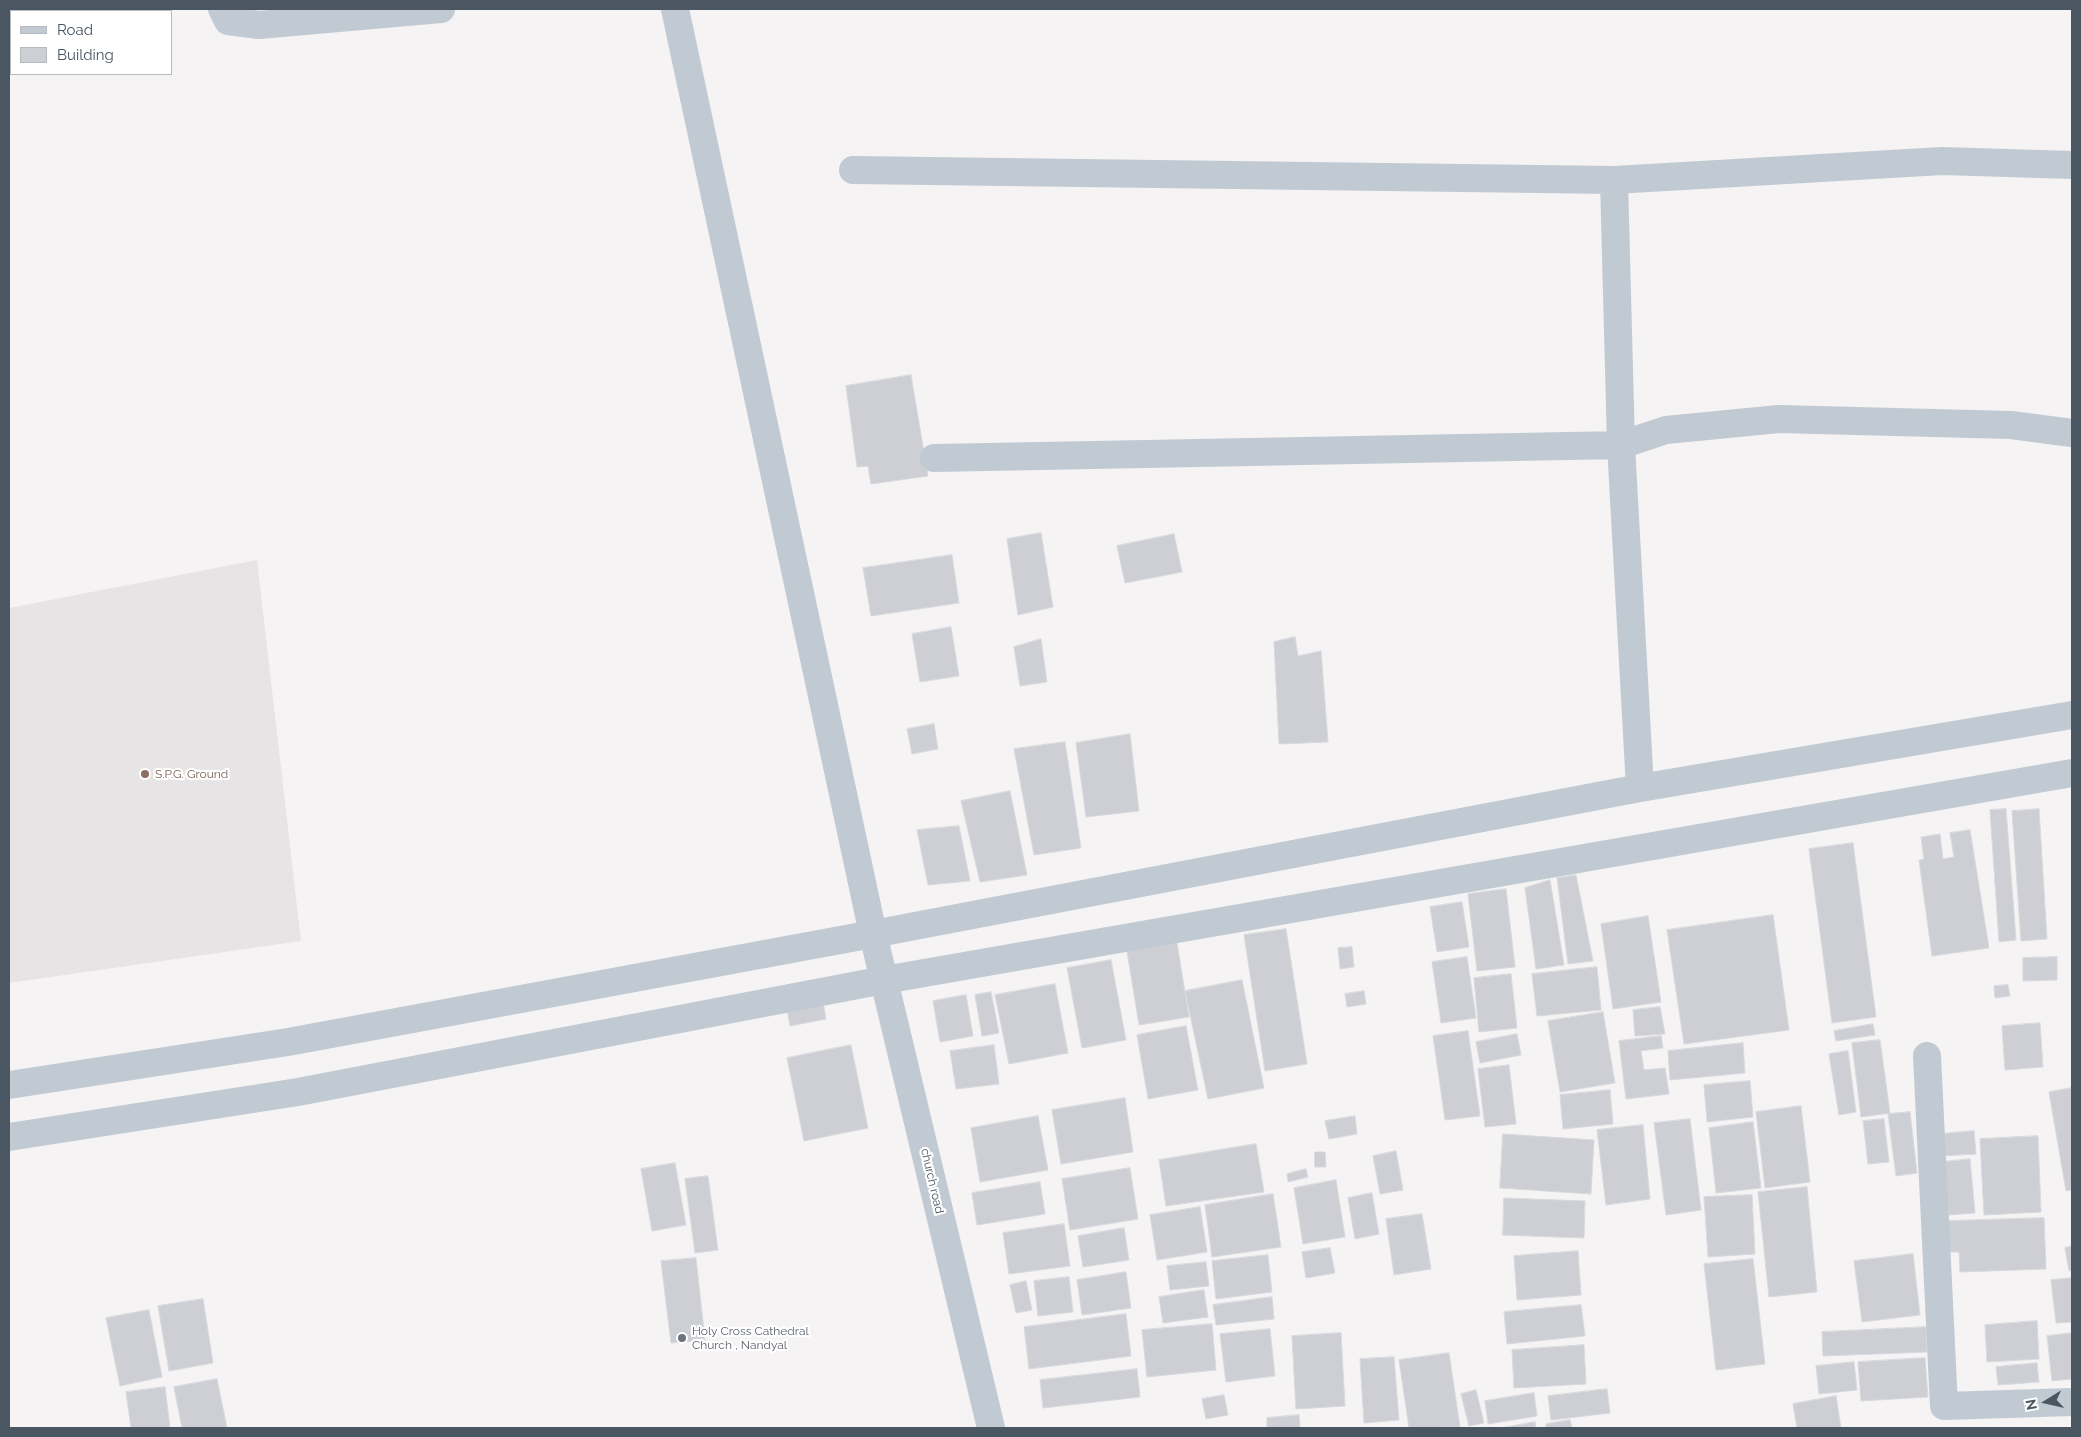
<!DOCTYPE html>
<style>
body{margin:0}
#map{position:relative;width:2081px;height:1437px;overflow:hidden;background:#f5f3f3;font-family:Raleway,sans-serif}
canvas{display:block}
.frame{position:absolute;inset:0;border:10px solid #4a5661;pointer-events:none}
.legend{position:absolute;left:10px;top:10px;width:162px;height:65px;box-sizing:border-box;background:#fff;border:1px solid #b7bbc0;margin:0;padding:6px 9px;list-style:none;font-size:15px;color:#4a5661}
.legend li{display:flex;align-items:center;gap:10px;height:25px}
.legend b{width:25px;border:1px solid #b7bbc0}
.north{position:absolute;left:2021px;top:1377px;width:50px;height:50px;-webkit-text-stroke:4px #fff;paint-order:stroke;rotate:260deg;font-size:14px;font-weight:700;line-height:20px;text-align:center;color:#4a5661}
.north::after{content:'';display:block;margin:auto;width:18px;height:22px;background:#4a5661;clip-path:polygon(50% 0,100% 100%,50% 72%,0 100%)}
</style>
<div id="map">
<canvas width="2081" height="1437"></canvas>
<div class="frame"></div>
<ul class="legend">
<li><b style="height:6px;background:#c1cad2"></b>Road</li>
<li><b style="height:14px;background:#cdcfd5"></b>Building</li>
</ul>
<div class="north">N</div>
</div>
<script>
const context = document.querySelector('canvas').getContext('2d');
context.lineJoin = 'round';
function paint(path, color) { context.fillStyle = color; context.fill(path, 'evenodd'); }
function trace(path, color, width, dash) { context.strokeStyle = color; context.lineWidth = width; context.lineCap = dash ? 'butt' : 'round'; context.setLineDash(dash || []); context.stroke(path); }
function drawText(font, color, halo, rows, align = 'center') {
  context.font = font + ' Raleway,sans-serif'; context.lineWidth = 4.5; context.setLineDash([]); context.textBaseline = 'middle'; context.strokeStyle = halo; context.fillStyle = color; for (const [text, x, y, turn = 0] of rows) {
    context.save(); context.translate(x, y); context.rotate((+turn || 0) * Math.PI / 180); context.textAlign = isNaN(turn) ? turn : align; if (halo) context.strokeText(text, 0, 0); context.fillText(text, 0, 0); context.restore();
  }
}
paint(new Path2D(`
 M257,560L301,941L9,983V608Z`), '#e6e4e5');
const building = new Path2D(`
 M911,375L928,476L871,484L868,466L857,467L846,386Z
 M1041,533L1053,607L1018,615L1007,539Z
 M1174,534L1182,572L1125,583L1117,546Z
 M952,555L959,603L871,616L863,568Z
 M951,627L959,676L920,682L912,634Z
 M1295,637L1298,656L1321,651L1328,742L1279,744L1274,642Z
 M1041,639L1047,682L1020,686L1014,647Z
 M934,724L938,749L912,754L907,729Z
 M1130,734L1139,811L1086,817L1076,743Z
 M1065,742L1081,848L1034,855L1014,749Z
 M1010,791L1027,875L980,882L961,801Z
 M2006,809L2016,940L1999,942L1990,810Z
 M2039,809L2047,939L2021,941L2012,811Z
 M959,826L970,881L928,885L917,830Z
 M1970,830L1989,948L1932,956L1919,860L1924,859L1921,837L1940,834L1943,859L1954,857L1950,833Z
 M1853,843L1876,1017L1832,1023L1809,849Z
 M1576,875L1593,961L1568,964L1557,878Z
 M1550,880L1564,965L1536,969L1525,888Z
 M1506,889L1515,967L1477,971L1468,894Z
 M1462,902L1469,947L1437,952L1430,907Z
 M1773,915L1789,1030L1684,1044L1667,930Z
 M1648,916L1661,1002L1613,1009L1601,924Z
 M1286,929L1307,1064L1265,1071L1244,935Z
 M1177,943L1189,1017L1139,1025L1127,951Z
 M1352,947L1354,967L1340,969L1338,948Z
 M1467,957L1476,1018L1441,1023L1432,962Z
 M2057,957V980L2023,981V958Z
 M1111,960L1126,1040L1082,1048L1067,968Z
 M1597,967L1601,1010L1537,1016L1532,974Z
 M1511,974L1517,1028L1479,1032L1474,978Z
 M1242,980L1264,1088L1208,1099L1185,991Z
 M1055,984L1068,1053L1009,1064L995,995Z
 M2008,985L2010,996L1995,998L1994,986Z
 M1364,991L1366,1004L1347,1007L1345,994Z
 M991,992L999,1033L982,1036L975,995Z
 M966,995L973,1036L940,1042L933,1001Z
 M823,1002L826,1019L790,1026L787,1009Z
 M1660,1007L1665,1034L1635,1036L1633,1010Z
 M1603,1012L1615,1083L1560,1092L1548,1021Z
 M2040,1023L2043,1067L2005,1070L2002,1026Z
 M1873,1024L1875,1035L1836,1041L1834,1031Z
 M1186,1026L1198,1090L1148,1099L1137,1035Z
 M1468,1031L1480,1116L1445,1120L1433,1036Z
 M1517,1034L1521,1055L1480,1063L1476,1042Z
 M1661,1036L1663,1048L1641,1051L1644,1070L1665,1068L1669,1094L1626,1099L1619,1041Z
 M1880,1040L1890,1113L1861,1117L1852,1043Z
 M1743,1043L1745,1073L1670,1080L1668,1051Z
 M851,1045L868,1128L804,1141L787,1058Z
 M994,1045L999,1084L956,1089L950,1051Z
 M1848,1051L1856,1112L1839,1115L1829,1054Z
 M1509,1065L1516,1124L1485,1127L1478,1069Z
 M1750,1081L1753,1117L1707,1122L1704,1085Z
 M2072,1088V1190L2066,1191L2049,1092Z
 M1610,1090L1613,1124L1563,1129L1560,1095Z
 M1125,1098L1133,1152L1061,1164L1052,1110Z
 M1801,1106L1810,1182L1765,1188L1756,1112Z
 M1910,1112L1917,1173L1896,1176L1888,1114Z
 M1038,1116L1048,1170L980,1182L971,1128Z
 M1355,1116L1357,1134L1329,1139L1325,1121Z
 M1690,1119L1701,1210L1666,1215L1654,1123Z
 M1884,1119L1889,1162L1868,1164L1863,1121Z
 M1753,1122L1761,1188L1716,1193L1709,1128Z
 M1643,1125L1650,1199L1606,1205L1597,1130Z
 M1974,1131L1976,1154L1941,1156L1940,1134Z
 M1503,1134L1594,1140L1591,1194L1500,1188Z
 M2038,1136L2041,1212L1984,1215L1980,1139Z
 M1256,1144L1264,1192L1166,1206L1159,1160Z
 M1396,1151L1403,1190L1380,1194L1373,1156Z
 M1315,1152H1325L1326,1167H1315Z
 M1970,1159L1975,1213L1949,1215L1943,1162Z
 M675,1163L686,1225L652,1231L641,1169Z
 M1130,1168L1138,1219L1070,1230L1062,1179Z
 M1306,1169L1308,1177L1288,1182L1287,1174Z
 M708,1176L718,1250L695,1253L685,1179Z
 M1336,1180L1345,1237L1303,1244L1294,1188Z
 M1040,1182L1045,1214L977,1225L972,1193Z
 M1807,1187L1817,1292L1769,1297L1758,1192Z
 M1372,1193L1379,1234L1355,1239L1348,1198Z
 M1273,1194L1281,1247L1212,1257L1205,1205Z
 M1752,1195L1755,1254L1708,1257L1704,1197Z
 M1504,1198L1585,1201L1584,1238L1503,1235Z
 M1200,1207L1207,1252L1157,1260L1150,1215Z
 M1422,1214L1431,1269L1394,1275L1386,1219Z
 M2044,1218L2046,1269L1960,1272L1959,1252H1949L1948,1221Z
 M1064,1224L1070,1266L1009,1274L1003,1233Z
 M1124,1228L1129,1260L1083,1267L1078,1236Z
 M2072,1246V1270L2069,1271L2065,1248Z
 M1330,1248L1335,1273L1306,1278L1302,1252Z
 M1578,1251L1581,1295L1517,1300L1514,1256Z
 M1913,1254L1920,1315L1862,1322L1854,1261Z
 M1268,1255L1272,1292L1216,1299L1212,1261Z
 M696,1258L705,1340L671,1343L661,1261Z
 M1753,1259L1765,1364L1716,1370L1704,1264Z
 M1206,1262L1209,1286L1170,1290L1167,1266Z
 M1126,1272L1131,1308L1082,1315L1077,1280Z
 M1069,1277L1073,1312L1038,1316L1034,1281Z
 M2072,1278V1322L2056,1323L2051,1280Z
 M1026,1281L1032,1310L1016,1313L1010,1285Z
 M1204,1290L1208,1317L1163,1323L1159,1297Z
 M1272,1297L1274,1319L1216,1325L1213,1305Z
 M203,1299L213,1363L169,1371L158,1306Z
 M1581,1305L1585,1336L1507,1344L1504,1312Z
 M149,1310L162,1377L120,1386L106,1318Z
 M1126,1314L1131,1356L1029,1369L1024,1327Z
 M2037,1321L2039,1359L1987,1362L1985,1325Z
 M1212,1324L1216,1370L1147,1377L1142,1330Z
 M1926,1327L1927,1352L1823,1356L1822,1332Z
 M1270,1329L1275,1376L1226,1382L1220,1334Z
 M1341,1333L1345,1406L1296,1409L1292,1336Z
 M2072,1333V1379L2052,1381L2047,1336Z
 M1584,1345L1586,1384L1514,1388L1512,1350Z
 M1449,1353L1460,1427L1409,1428L1399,1360Z
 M1394,1357L1399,1420L1364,1423L1360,1359Z
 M1925,1358L1928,1397L1861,1401L1858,1362Z
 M1854,1362L1857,1390L1819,1394L1816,1366Z
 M2037,1363L2039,1382L1998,1385L1996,1367Z
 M1137,1369L1140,1397L1043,1408L1040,1380Z
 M217,1379L227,1428H182L174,1387Z
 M165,1387L170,1428H131L126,1392Z
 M1607,1389L1610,1413L1551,1420L1548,1396Z
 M1476,1390L1484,1423L1469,1426L1461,1394Z
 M1534,1393L1537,1416L1488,1424L1485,1401Z
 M1224,1395L1228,1415L1206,1419L1202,1399Z
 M1836,1396L1841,1428H1797L1793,1404Z
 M1299,1415L1300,1428H1267V1418Z
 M1570,1420L1572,1428H1546V1424Z
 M1535,1422L1536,1428H1501Z`);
paint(building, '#cdcfd5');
trace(building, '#d7d9de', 1);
trace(new Path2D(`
 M222,9L228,21L259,25L441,9
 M675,9L873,934L991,1428
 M853,170L1614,180L1621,445L1640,788
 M1614,180L1942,161L2072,165
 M934,458L1621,445L1666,430L1779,419L2011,425L2072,433
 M1927,1056L1944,1406L2072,1402
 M9,1085L288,1042L873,934L1640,788L2072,715
 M9,1137L298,1092L884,980L2072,773`), '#c1cad2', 28);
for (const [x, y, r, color] of [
 [145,774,5,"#8d6e63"],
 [682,1338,5,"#6b7280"]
]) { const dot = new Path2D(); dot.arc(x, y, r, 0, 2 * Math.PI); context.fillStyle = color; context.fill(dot); trace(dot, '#fff', 2); }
drawText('12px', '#785e54', '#fff', [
 ["S.P.G. Ground",155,774]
], 'left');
drawText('12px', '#4a5661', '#fff', [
 ["church road",932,1181,77]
]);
drawText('12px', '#5b616d', '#fff', [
 ["Holy Cross Cathedral",692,1331],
 ["Church , Nandyal",692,1345]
], 'left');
</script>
